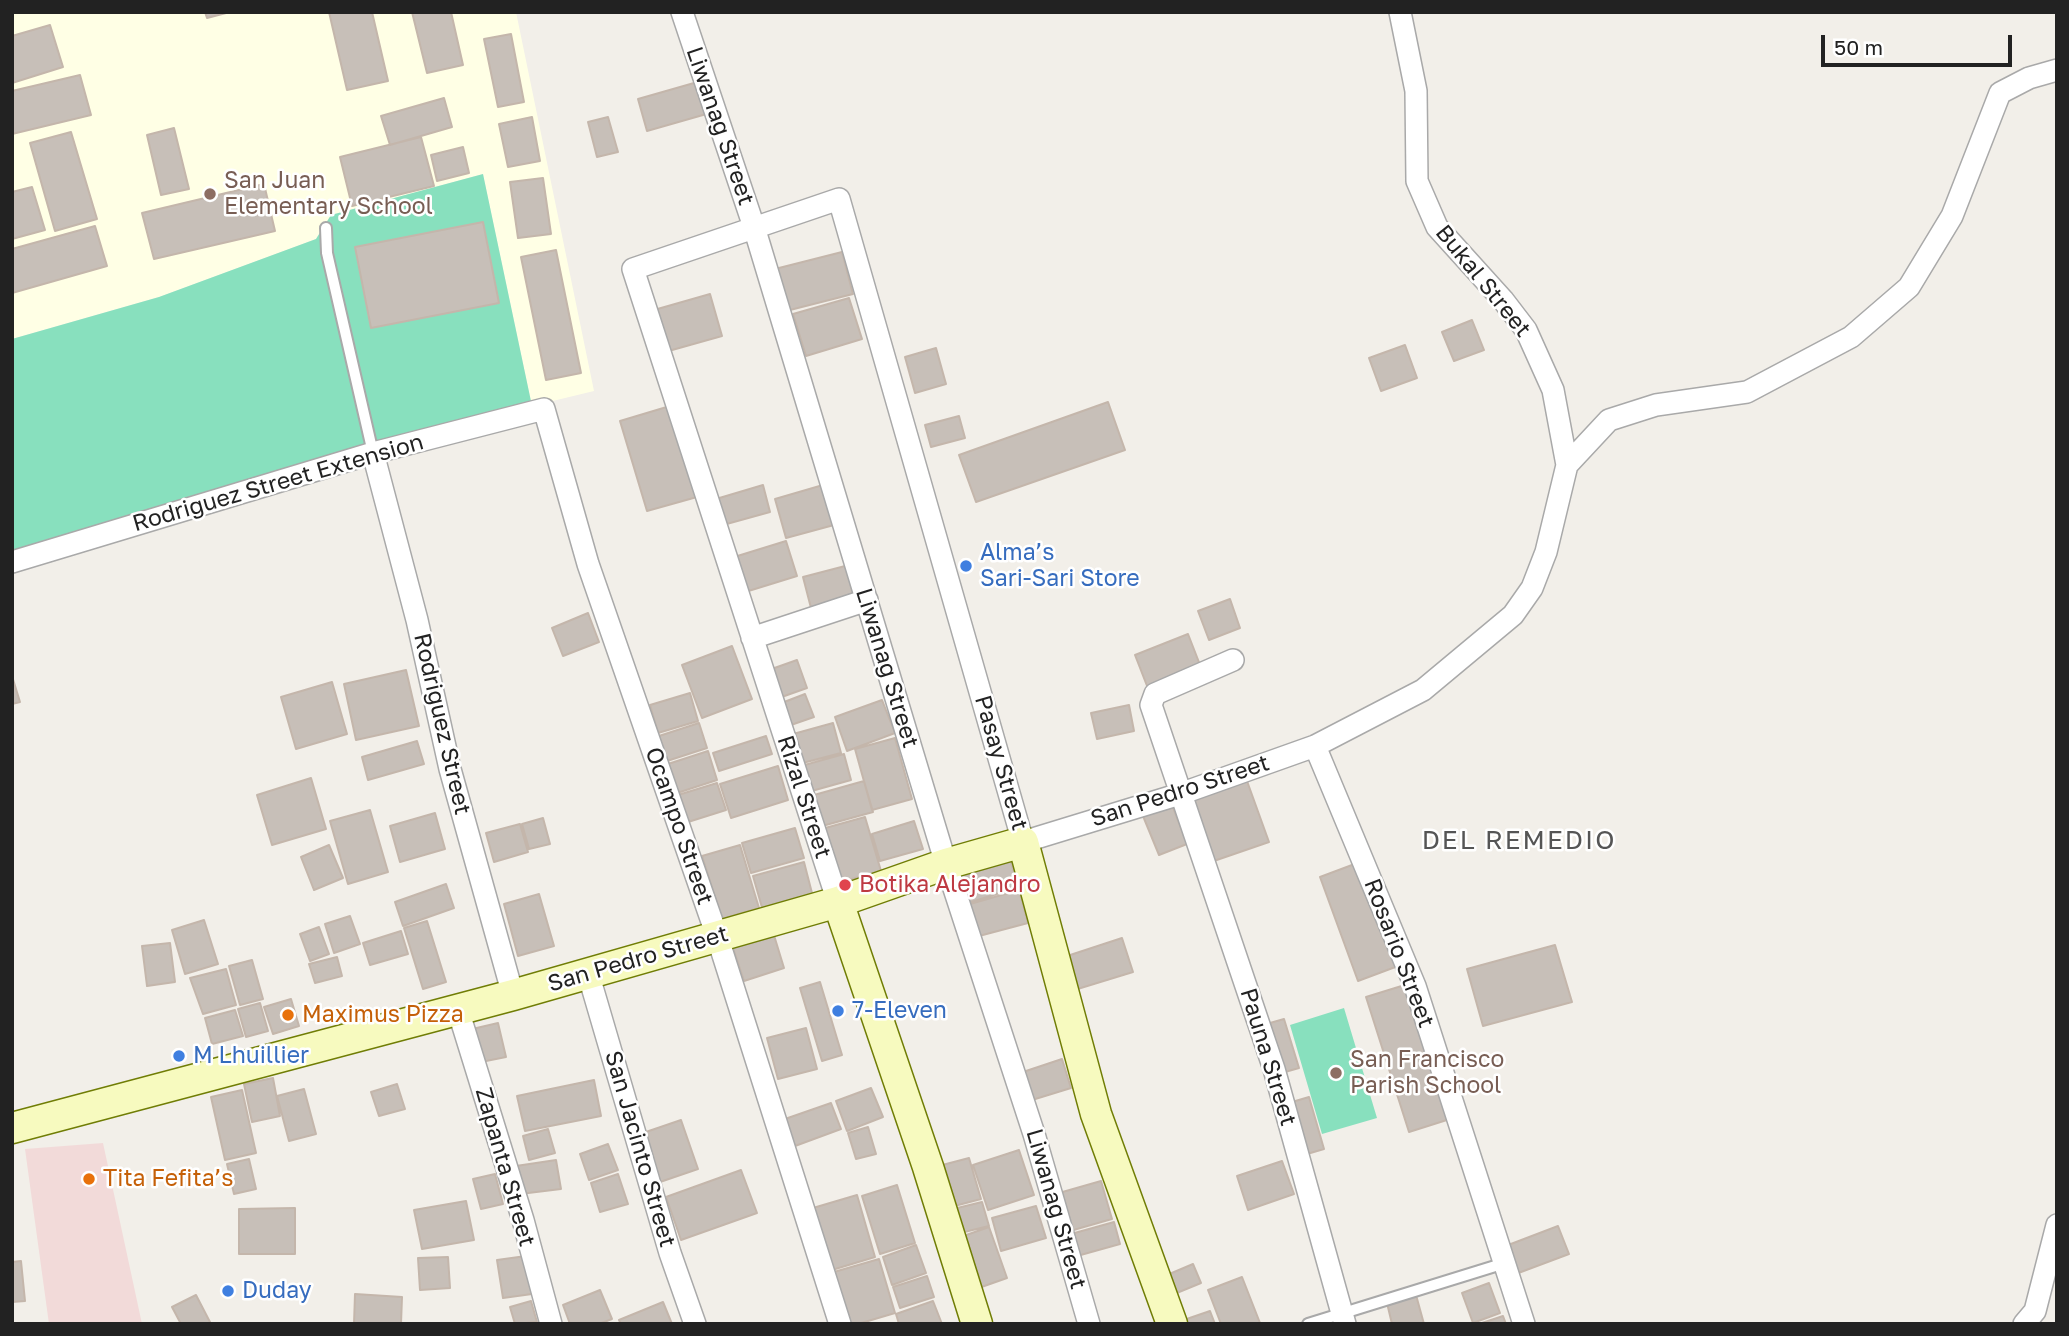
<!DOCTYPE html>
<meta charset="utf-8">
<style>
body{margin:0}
#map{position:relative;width:2069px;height:1336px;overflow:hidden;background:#f2efe9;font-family:"Golos Text",sans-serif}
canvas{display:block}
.frame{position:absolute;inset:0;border:14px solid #222;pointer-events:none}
.scale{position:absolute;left:1821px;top:35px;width:191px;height:32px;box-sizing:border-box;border:4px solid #222;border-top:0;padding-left:9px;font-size:21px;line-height:24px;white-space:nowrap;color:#222;-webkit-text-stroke:5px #fff;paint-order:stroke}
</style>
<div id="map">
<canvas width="2069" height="1336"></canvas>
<div class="frame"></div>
<div class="scale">50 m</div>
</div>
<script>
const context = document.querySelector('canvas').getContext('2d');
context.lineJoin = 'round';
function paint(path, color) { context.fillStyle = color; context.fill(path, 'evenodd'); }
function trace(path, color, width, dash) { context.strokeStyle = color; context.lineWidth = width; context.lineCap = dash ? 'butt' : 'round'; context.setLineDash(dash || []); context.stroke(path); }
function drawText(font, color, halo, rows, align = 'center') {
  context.font = font + ' "Golos Text",sans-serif'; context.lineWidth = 5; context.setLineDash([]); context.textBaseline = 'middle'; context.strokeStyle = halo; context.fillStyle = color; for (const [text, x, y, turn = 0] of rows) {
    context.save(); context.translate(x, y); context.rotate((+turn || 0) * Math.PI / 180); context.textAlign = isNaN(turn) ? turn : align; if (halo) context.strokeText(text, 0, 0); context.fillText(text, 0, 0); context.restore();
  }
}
paint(new Path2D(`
 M103,1143L142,1324H49L25,1149Z`), '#f2dad9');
paint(new Path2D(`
 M12,12H516L594,391L532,406L483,174L331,215L316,239L159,297L12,339Z`), '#ffffe5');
paint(new Path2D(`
 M483,174L532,406L12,551V339L159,297L316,239L331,215Z
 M1344,1008L1377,1118L1322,1134L1290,1025Z`), '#88e0be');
const building = new Path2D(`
 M205,12H230L207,18Z
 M329,12H372L388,81L347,90Z
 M412,12H451L463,65L427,73Z
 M50,25L63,67L12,83V36Z
 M511,34L524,102L498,107L484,39Z
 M80,75L91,115L12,134V91Z
 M701,81L710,113L647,131L638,99Z
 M444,98L452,127L390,145L381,116Z
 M532,117L540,161L508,167L499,124Z
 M608,117L618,152L597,157L588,122Z
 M174,128L189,189L161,195L147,135Z
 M71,132L97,219L55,231L30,143Z
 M421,137L434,186L352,206L340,157Z
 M463,147L469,173L437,181L431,155Z
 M543,178L551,234L518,238L510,182Z
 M264,184L275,231L154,259L142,213Z
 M32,187L45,230L12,239V192Z
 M483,222L499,303L371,328L355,247Z
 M95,226L107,266L12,293V249Z
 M556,250L581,373L546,380L521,257Z
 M842,252L853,294L786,311L775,269Z
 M710,294L722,336L665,352L654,310Z
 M849,298L862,339L806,356L793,314Z
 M1472,320L1484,350L1454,361L1442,332Z
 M1405,345L1417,378L1381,391L1369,358Z
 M936,348L946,384L915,393L905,357Z
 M1108,402L1125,450L976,502L959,455Z
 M670,406L697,497L647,511L620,421Z
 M959,416L965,438L931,447L925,425Z
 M763,485L770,512L723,525L716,499Z
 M823,485L834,525L786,538L775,499Z
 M786,541L797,576L742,593L731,558Z
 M849,565L857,596L811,608L803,577Z
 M1230,599L1240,628L1209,640L1198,611Z
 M588,613L599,642L563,656L552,628Z
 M1188,634L1202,670L1149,691L1135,655Z
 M732,646L752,699L702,718L682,665Z
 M797,660L807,688L776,699L766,671Z
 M406,670L419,726L356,740L344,684Z
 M12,676L20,702L12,704Z
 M332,682L347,734L296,749L281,697Z
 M690,693L698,721L658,733L650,705Z
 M805,694L814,717L788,726L779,704Z
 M882,700L895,733L847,751L835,717Z
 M1129,705L1134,731L1097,739L1091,713Z
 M699,723L707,748L667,761L659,736Z
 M833,723L841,753L795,765L786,736Z
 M766,736L772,754L719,771L713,753Z
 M895,738L912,799L872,810L855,749Z
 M417,741L424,764L368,780L362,757Z
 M708,751L717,780L677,793L668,764Z
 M844,754L851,780L808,792L801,766Z
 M778,766L788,800L731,818L720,784Z
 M311,778L326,829L272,845L257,795Z
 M864,781L873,812L815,828L807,797Z
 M1247,781L1269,842L1208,863L1186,802Z
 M717,783L726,810L688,822L678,795Z
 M1172,805L1187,844L1159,855L1143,816Z
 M370,810L388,872L348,884L330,821Z
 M435,813L445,849L400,862L390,826Z
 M865,817L881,871L834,884L818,830Z
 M543,818L550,844L529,849L522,824Z
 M914,821L923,849L880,861L872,834Z
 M520,824L528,852L494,862L486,833Z
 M795,828L804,858L751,873L742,843Z
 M329,845L343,878L314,890L301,857Z
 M740,845L759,908L722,919L702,856Z
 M1009,857L1019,887L968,903L958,874Z
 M804,862L813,897L763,911L753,876Z
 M1360,862L1398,966L1358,981L1320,877Z
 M446,884L454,908L403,926L395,902Z
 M1019,890L1028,923L979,936L970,904Z
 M539,894L554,946L518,956L504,904Z
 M350,916L360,944L334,953L325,924Z
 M204,920L218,964L185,974L172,930Z
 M427,921L446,982L423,989L404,928Z
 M319,927L329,954L310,961L300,934Z
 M401,931L408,954L370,965L363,943Z
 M773,932L784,968L744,981L732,945Z
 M1122,938L1133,972L1071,991L1061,958Z
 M170,943L175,982L147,986L142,946Z
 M1555,945L1572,1002L1483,1026L1467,969Z
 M337,957L342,976L315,983L309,964Z
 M252,960L263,999L240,1005L229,966Z
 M226,969L236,1005L203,1014L190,978Z
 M820,982L842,1055L822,1061L800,988Z
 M1408,984L1450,1119L1409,1132L1366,997Z
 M291,999L299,1026L273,1034L264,1007Z
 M260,1003L268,1031L246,1037L238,1009Z
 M235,1010L243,1036L212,1044L205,1018Z
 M1284,1019L1299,1068L1285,1072L1270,1023Z
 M498,1023L506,1057L476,1063L468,1030Z
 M806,1028L817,1069L778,1079L767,1038Z
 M1062,1059L1071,1088L1032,1100L1023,1072Z
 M273,1078L280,1116L252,1122L244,1084Z
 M594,1080L601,1116L525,1131L517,1096Z
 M397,1084L405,1109L379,1116L371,1092Z
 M871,1088L883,1117L847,1131L836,1101Z
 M304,1089L316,1134L289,1141L277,1096Z
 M242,1090L256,1153L225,1160L211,1097Z
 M1309,1097L1324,1149L1307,1154L1292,1102Z
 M831,1103L841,1129L795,1146L785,1119Z
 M681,1120L698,1169L660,1182L643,1133Z
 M868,1127L876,1154L856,1159L848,1133Z
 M548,1129L555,1153L529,1160L523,1136Z
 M608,1144L618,1170L589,1180L580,1154Z
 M1019,1150L1034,1195L988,1210L973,1165Z
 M969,1158L981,1199L943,1209L931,1168Z
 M249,1159L256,1189L234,1194L227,1164Z
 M556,1160L561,1189L520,1194L516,1166Z
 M1282,1161L1294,1194L1248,1210L1237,1176Z
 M741,1170L757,1213L681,1240L666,1197Z
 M495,1174L503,1204L481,1209L473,1179Z
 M618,1174L628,1204L600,1212L591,1183Z
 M1101,1181L1112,1219L1070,1231L1059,1193Z
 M897,1185L915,1243L880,1254L862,1196Z
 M857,1195L875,1257L832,1270L813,1208Z
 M466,1201L474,1240L422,1249L414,1210Z
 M982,1202L989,1226L952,1235L945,1211Z
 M1036,1206L1046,1238L1001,1251L992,1218Z
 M295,1208V1254H239V1209Z
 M1114,1222L1120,1244L1077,1256L1071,1234Z
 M1558,1226L1569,1254L1513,1275L1503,1247Z
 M989,1227L1007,1278L973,1290L955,1239Z
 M916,1245L926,1273L892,1285L883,1257Z
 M526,1256L532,1294L503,1298L497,1260Z
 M448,1257L450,1288L420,1290L418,1258Z
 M879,1259L895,1313L858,1324H849L834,1272Z
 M21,1261L25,1301L12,1302V1262Z
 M1193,1264L1201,1283L1167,1297L1160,1278Z
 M927,1276L934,1297L900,1308L893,1287Z
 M1242,1277L1260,1323L1221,1324L1208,1290Z
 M1489,1283L1500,1313L1473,1323L1462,1293Z
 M600,1290L612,1319L599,1324H570L563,1305Z
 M355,1294L402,1297L401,1324H354Z
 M196,1295L211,1324H181L172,1307Z
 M1416,1295L1424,1324H1392L1387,1303Z
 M531,1301L537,1322L515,1324L510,1307Z
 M933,1301L942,1324H899L896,1314Z
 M663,1302L672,1324H621L619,1320Z
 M1210,1311L1215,1324H1175V1323Z
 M1503,1316L1506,1324H1479Z`);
paint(building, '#c7bfb8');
trace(building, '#c4b6ab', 2);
const lane = new Path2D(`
 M326,228L327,253L373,453
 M1308,1324L1505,1263`);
const street = new Path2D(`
 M682,12L754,227L946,864L1034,1134L1089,1324
 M1400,12L1416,91L1417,181L1437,227L1503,300L1526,330L1553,390L1567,465
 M373,453L417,620L450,769L513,995
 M12,562L373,453L544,409L588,564L717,936L840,1324
 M752,638L867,600
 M1233,660L1155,694L1151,705L1274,1069L1345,1324
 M1315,746L1415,986L1524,1324
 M838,902L633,269L839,199L1023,842L1180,794L1315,746L1423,690L1513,615L1532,588L1546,552L1567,465L1609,420L1656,405L1747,392L1851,337L1909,287L1952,216L2000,93L2029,78L2057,70
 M588,973L670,1253L695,1324
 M458,1010L523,1220L551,1324
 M2024,1324L2035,1311L2057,1225`);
const secondary = new Path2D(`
 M838,902L928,1167L977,1324
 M12,1128L513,995L838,902L946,864L1023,842L1096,1114L1172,1324`);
trace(lane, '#a9a9a9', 14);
trace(street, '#a9a9a9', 24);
trace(secondary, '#707d05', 33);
trace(lane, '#fff', 10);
trace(street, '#fff', 21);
trace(secondary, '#f7fabf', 30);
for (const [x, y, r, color] of [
 [210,194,7,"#8d6e63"],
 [966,566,7,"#3f7fe0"],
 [845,885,7,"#e0444e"],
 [838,1011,7,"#3f7fe0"],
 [288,1015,7,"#e8710a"],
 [179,1056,7,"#3f7fe0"],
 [1336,1073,7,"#8d6e63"],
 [89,1179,7,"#e8710a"],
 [228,1291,7,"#3f7fe0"]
]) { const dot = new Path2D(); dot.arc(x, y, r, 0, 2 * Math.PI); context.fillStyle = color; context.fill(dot); trace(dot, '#fff', 2.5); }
drawText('23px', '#222', '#fff', [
 ["Liwanag Street",720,126,71],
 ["Bukal Street",1483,281,51],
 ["Rodriguez Street Extension",278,483,-16],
 ["Liwanag Street",887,668,73],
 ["Rodriguez Street",442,724,77],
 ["Pasay Street",1001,763,74],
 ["San Pedro Street",1180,791,-18],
 ["Rizal Street",804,797,72],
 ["Ocampo Street",679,826,71],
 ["Rosario Street",1399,953,69],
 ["San Pedro Street",638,959,-16],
 ["Pauna Street",1268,1057,73],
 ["San Jacinto Street",640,1149,74],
 ["Zapanta Street",505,1167,74],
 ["Liwanag Street",1056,1209,74]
]);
drawText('23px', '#785e54', '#fff', [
 ["San Juan",224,181],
 ["Elementary School",224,207],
 ["San Francisco",1350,1060],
 ["Parish School",1350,1086]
], 'left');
drawText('23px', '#366cbe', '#fff', [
 ["Alma’s",980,553],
 ["Sari-Sari Store",980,579],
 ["7-Eleven",852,1011],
 ["M Lhuillier",193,1056],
 ["Duday",242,1291]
], 'left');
drawText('23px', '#be3a42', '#fff', [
 ["Botika Alejandro",859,885]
], 'left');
drawText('23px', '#c56008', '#fff', [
 ["Maximus Pizza",302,1015],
 ["Tita Fefita’s",103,1179]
], 'left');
context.letterSpacing = '2px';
drawText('26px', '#555', '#fff', [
 ["DEL REMEDIO",1519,841]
]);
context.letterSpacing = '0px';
</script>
